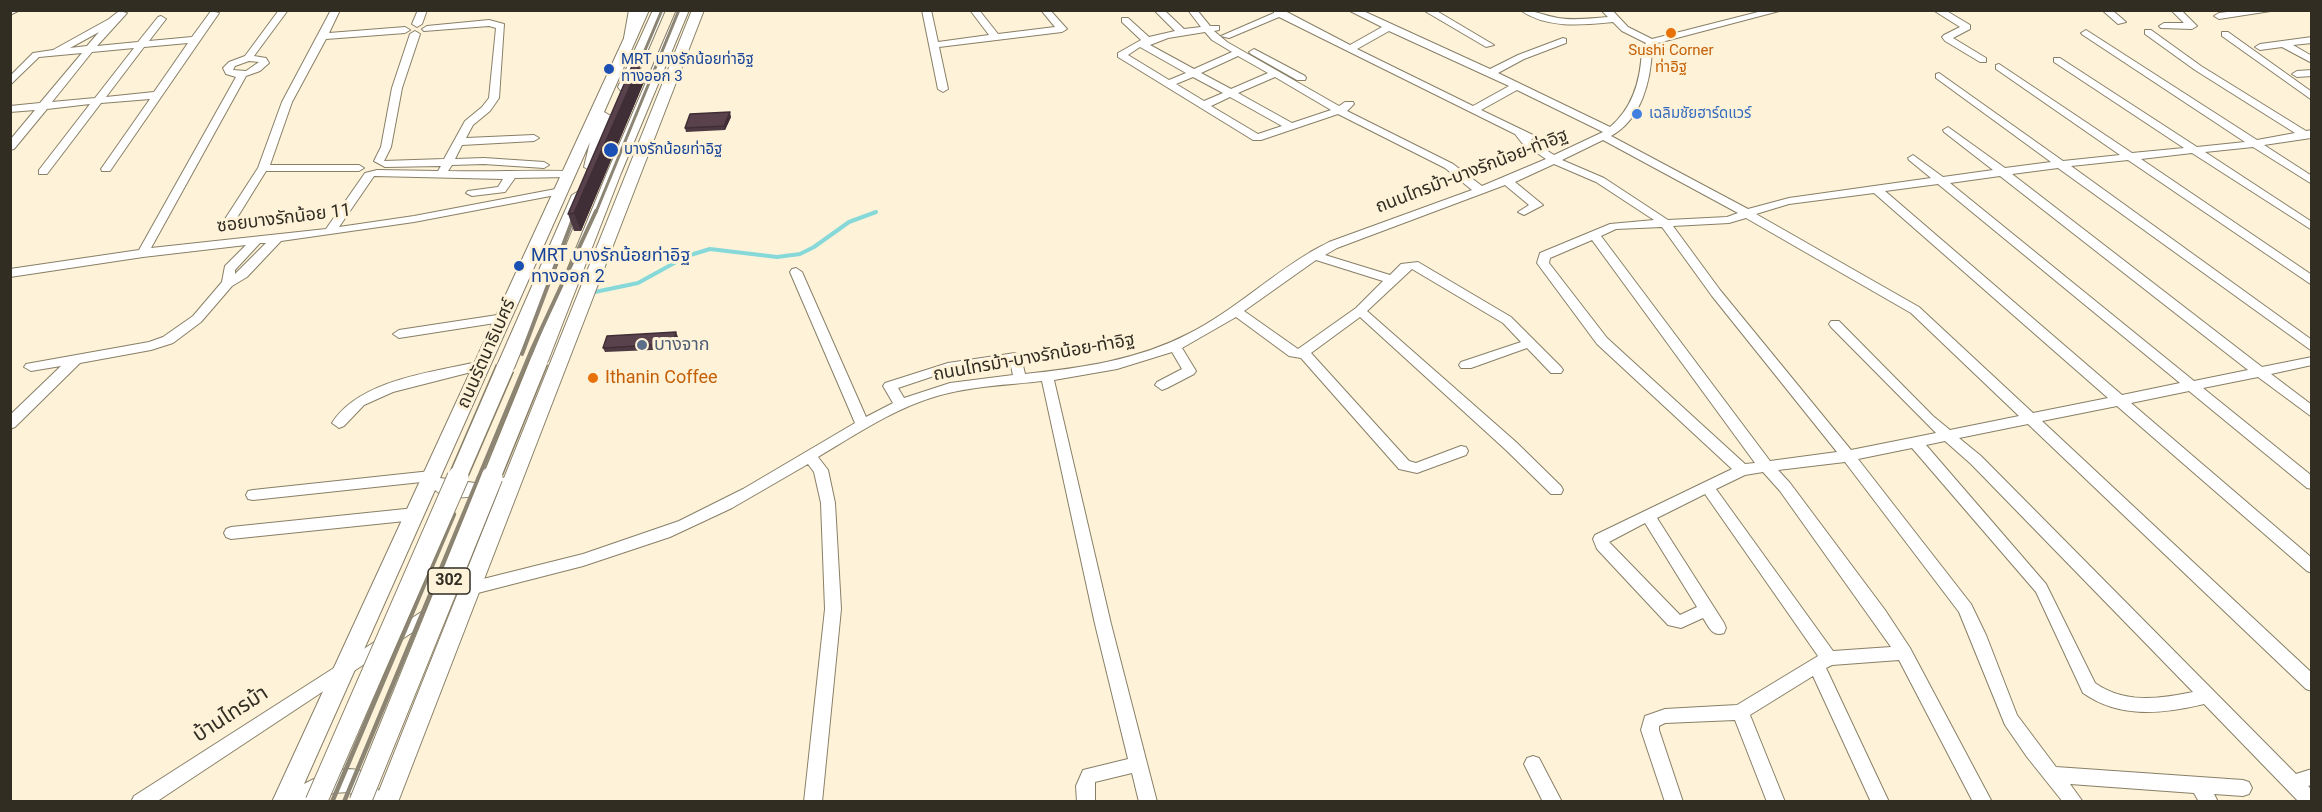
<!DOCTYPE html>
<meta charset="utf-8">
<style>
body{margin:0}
#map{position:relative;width:2322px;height:812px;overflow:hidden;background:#fef3d8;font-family:Roboto,sans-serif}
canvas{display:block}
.frame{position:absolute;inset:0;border:12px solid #312d23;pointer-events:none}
</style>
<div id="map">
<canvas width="2322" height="812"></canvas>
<div class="frame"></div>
</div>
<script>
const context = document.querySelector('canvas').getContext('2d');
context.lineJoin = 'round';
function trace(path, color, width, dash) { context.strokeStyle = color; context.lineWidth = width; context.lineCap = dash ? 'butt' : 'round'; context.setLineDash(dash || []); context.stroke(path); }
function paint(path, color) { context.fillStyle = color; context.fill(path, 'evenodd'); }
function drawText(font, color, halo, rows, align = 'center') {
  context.font = font + ' Roboto,"Noto Sans Thai",sans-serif'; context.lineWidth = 6; context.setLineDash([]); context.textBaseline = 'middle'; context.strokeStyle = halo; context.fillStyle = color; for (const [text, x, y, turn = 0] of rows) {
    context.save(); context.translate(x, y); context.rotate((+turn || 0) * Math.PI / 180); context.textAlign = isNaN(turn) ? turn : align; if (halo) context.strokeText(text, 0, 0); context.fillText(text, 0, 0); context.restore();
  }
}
trace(new Path2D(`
 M590,293L638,283L687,256L710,249L777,257L800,254L814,247L849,222L876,212`), '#87d9d9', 4);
const minor = new Path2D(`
 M279,10H288L254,56L266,58L269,63L260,71L246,76L151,248L326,229L365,173L377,170L438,171L441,166L385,167L374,161L381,147L392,88L410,34L415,31L420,34L402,88L391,147L384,161L444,159L465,121L482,107L489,98L496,28L489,26L424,31L422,29L427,26L489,20L504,24L499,98L490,111L473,125L466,138L534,135L539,138L534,141L462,145L455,159L484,158L544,162L549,165L544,168L484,164L452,165L448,171C489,172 529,170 569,171L574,174L569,177L515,178L505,192L472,196L466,193L468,191L498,187L503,179L374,176L339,227L414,216L561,188L567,191L561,194L414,222L281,241L247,277L232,286L201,322L173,343L151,350L80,363L15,427L10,429V415L61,366L31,371L24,367L26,364L149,342L163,337L193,316L222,282L225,266L246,245L143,257L10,277V269L139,250L236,77L226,74L223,68L229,62L245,56ZM249,61L259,62L246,71L233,70L235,66ZM260,243H266L235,274V270Z
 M331,10H340L329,33L405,27L410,30L405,33L326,39L292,102L270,165H359L364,168L359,171H266L235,221H227L225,219L258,168L282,102Z
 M418,10H427L422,24L417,27L412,24Z
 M629,10H638L634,38L629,41L624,38Z
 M922,10H931L938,42L989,35L970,10H979L998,34L1055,27L1041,10H1050L1067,29L1062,32L939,47L948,89L943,92L938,89Z
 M1154,10H1164L1184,29L1201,27L1188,10H1197L1210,26H1219V30L1214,31L1227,42L1339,106L1345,102H1353L1354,104L1347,111L1453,164L1482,186L1546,159L1522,143L1515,134L1279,17L1229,38L1221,36L1274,13V10H1283L1350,45L1382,27L1348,10H1361L1490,69L1518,55L1563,38L1566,39V43L1524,59L1498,73L1610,127C1634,107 1641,78 1642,48L1646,43L1622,31L1613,22C1582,25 1547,29 1520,10C1534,10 1545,16 1558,18C1575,21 1591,18 1608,17L1603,12L1612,10L1628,27L1652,39L1766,10H1783L1654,44L1652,48C1651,80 1642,119 1611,136L1748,209L1789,198L1931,178L1909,160L1908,158L1913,155L1943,177L1993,170L1944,132L1943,130L1948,127L2005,168L2051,162L1936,78V74L1939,73L2063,161L2120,155L1996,69V65L1999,64L2132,153L2184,148L2054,62V58H2060L2197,147L2245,142L2083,35L2081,33L2086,30L2257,140L2295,133L2195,70L2145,34V30H2151L2201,66L2306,131L2312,130L2311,138L2264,145L2312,176V184L2253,147L2205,152L2312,222V230L2192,153L2141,159L2312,275V285L2128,160L2071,166L2312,340V351L2058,168L2012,174L2262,367L2312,357V365L2271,374L2312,405V417L2258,377L2203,388L2312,476V489L2307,488L2189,391L2131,403L2312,558V573L2307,571L2117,406L2042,421L2312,673V691L2306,689L2028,424L1959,438L1981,456L2296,774L2312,769V785L2308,786L2312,790V802H2299L2204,704C2162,714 2120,719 2083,693L2036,592L1912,448L1858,459L1971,604L1986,635L2017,715L2056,767L2243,780L2249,782L2252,788L2249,794L2243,796L2214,794L2218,802H2199L2194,793L2070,784L2083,802H2063L2027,757L2005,725L1959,612L1845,462L1778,470L1790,483L1885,610L1910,648L1992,802H1973L1899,660L1832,665L1826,668L1889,802H1871L1813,676L1750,715L1785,802H1767L1735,720L1665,723L1659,726V730L1683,802H1665L1641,730L1645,716L1665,709L1737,705L1818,656L1705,494L1657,518L1724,623L1726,628L1724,633C1712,637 1709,627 1703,618L1681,628L1668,625L1597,549L1593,539L1595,535L1732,469L1597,344L1537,263L1540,253L1610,224L1654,220L1596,182L1554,164L1515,182L1543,205L1524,215L1518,212L1529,205L1505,185L1337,248L1325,255L1390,275L1401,264L1418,262L1511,317L1561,367L1563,370L1561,373H1551L1527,348L1471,368H1461L1459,365L1461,362L1521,342L1503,323L1412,269L1367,311L1516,442L1561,486L1563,490L1561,494H1551L1506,450L1360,317L1311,353L1409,461L1416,463L1461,446L1466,447L1468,451L1466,455L1417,473L1399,469L1301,358L1289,356L1236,317L1182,348L1196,371L1194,374L1167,388L1162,390L1155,385L1157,382L1182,369L1172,352L1117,369L1054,380L1111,624L1157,802H1139L1132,773L1095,782V802H1077L1076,786L1083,770L1128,759L1095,624L1042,381C1007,385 971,386 937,396C895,408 855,435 818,457L828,470L835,503L841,609L822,802H804L825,609L821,503L814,472L808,464L732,508L670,537L583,566L466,596L461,594L458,590L461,586L467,583L583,554L679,521L743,489L855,423L790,272L792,269L796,268L802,272L866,417L893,403L883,386L885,383L948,363L1015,353L1021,357L1025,374C1081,368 1138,360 1188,334C1232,312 1267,278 1309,253C1315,249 1322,246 1329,242L1472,190L1445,168L1338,114L1261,140H1253L1118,57V53L1141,40L1122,22V18H1128L1149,37L1175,31ZM1389,31L1509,86L1473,106L1357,49ZM1205,32L1212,40L1232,52L1194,69L1150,45L1168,38ZM1140,47L1186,73L1169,80L1128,55ZM1238,56L1268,73L1231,89L1201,73ZM1193,77L1223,93L1204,101L1176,84ZM1275,77L1331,110L1292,123L1238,93ZM1517,90L1603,132L1554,155L1531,140L1534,137L1533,135L1481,110ZM1230,97L1282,126L1258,134L1211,106ZM1603,140L1738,213L1727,217L1668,220L1604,178L1562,160ZM2000,176L2248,370L2194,381L1950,183ZM1938,184L2180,383L2122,395L1885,191ZM1874,193L2108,398L2033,413L1919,307L1756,214L1789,204ZM1746,218L1911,313L2019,416L1950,430L1933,416L1839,321H1831L1829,324L1831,327L1936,433L1851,450L1720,290L1673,226L1729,223ZM1662,227L1712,296L1837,452L1770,461L1601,236L1616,229ZM1592,240L1755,463L1745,464L1607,338L1549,263L1550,258ZM1316,260L1383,281L1356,308L1298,349L1244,311ZM1010,362L1013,375L950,383L904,398L898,388L949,371ZM1945,441L1971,464L2193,692C2159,699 2125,704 2095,683L2046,584L1926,445ZM1763,472L1780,491L1891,647L1833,651L1716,489L1745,475ZM1645,523L1697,607L1680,615L1609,542Z
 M1423,10H1435L1494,45L1486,47Z
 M1933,10H1945L1970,25V29L1953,38L1986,58V62H1980L1945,41L1942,37L1944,35L1960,27Z
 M2102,10H2112L2126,22L2118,24Z
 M2171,10H2181L2197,26L2192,29L2161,28L2159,26L2164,23H2184Z
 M2244,10H2277L2219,19L2214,16L2219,13Z
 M119,11L127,13L97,46L138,42L158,17L161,16L166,19L149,41L192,37L211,11L219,13L110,171H102L101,169L150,99L101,103L47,174H39V170L90,104L47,109L14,149L10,150V140L35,110L10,112V106L40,103L82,53L39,57L10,85V76L33,53L53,50L109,19ZM99,32L87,46L70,48ZM188,43L154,92L106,97L144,47ZM134,48L95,98L52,102L92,52Z
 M2222,32H2228L2312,92V100L2222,36Z
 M2312,37V43L2293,45L2312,56V63L2282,47L2260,50L2255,47L2260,44Z
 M1254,49L1305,76L1306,78L1305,80H1297L1251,54L1249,52Z
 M2312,70V76L2297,77L2292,74L2297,71Z
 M504,314L508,315L510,318L508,321L399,338L393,334L399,330Z
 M482,361L489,365L487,368L393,392L364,405L344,426L339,428L332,423C360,379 435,372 482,361Z
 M431,471L436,472L438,476L436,480L431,481L253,500L248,499L246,495L248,491L253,490Z
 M415,508L420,510L422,514L420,518L415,520L231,539L226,537L224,533L226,529L231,527Z
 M437,602L443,604L445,608L443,612L156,802H131L134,796Z
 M1533,756L1539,758L1562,802H1543L1524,764L1527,758Z`);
const major = new Path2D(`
 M10,10H20L10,15Z
 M637,10H649L604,112L611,116L598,167L591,171L584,167L590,142L440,478L475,483L499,476L504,478L692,10H704L398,802H359L349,792L333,793L318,802H272ZM435,490C451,504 482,495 499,490L379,791C375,786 372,779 367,775C351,761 319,776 304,784Z
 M653,10H665L632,87L630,90H620L618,87Z
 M677,10H689L621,173L548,361L545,365H533L530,361L607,173Z
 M579,191L586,195L514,368L511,372H499L496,368L572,195Z`);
trace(minor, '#887f67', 2);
trace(major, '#887f67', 2);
paint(minor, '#fff');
paint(major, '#fff');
trace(new Path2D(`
 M632,81L662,10
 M575,212L577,208
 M596,212L679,10`), '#8c8574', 3);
trace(new Path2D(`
 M522,354L576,211
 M478,479L532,349L596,211`), '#8c8574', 4);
trace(new Path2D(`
 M332,802L454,514
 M344,802L479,477`), '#8c8574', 4.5);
const majorBridgeFar1 = new Path2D(`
 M457,479L505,368
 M491,479L539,361`);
const majorBridge = new Path2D(`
 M316,802L458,477
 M360,802L492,477`);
trace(majorBridgeFar1, '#887f67', 20, []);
trace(majorBridge, '#887f67', 23, []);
trace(majorBridgeFar1, '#fff', 17);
trace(majorBridge, '#fff', 21);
paint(new Path2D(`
 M639,66L644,82L581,231H574L568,214Z
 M731,117L725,130L686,132L685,128Z
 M678,337L675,349L605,352L603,348Z`), '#4d3942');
paint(new Path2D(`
 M639,66L644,82L581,231L574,213Z
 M730,112L731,117L725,130L724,126Z
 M676,332L678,337L675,349L673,344Z`), '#3f2e36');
const building = new Path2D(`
 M632,66H639L574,213L568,214Z
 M730,112L724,126L685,128L690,114Z
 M676,332L673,344L603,348L607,336Z`);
paint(building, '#5a424d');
trace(building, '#3f2e36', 1.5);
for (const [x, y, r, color] of [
 [1671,33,6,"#e8710a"],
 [609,69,6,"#1a4fb4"],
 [1637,114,6,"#3f7fe0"],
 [611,150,8,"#1a4fb4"],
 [519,266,6,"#1a4fb4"],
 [642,345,6,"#5c6f8a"],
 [593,378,6,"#e8710a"]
]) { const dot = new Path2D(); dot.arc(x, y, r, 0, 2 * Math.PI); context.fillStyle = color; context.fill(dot); trace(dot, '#fef3d8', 2); }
drawText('15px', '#c56008', '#fef3d8', [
 ["Sushi Corner",1671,51],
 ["ท่าอิฐ",1671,68]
]);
drawText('15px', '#164399', '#fef3d8', [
 ["MRT บางรักน้อยท่าอิฐ",621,60],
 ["ทางออก 3",621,77],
 ["บางรักน้อยท่าอิฐ",624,150]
], 'left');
drawText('15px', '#366cbe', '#fef3d8', [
 ["เฉลิมชัยฮาร์ดแวร์",1649,114]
], 'left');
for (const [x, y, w] of [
 [449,581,42]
]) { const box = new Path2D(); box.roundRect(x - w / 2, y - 13, w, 26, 4.5); context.fillStyle = '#fef3d8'; context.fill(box); trace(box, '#312d23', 1.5); }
drawText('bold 16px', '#312d23', null, [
 ["302",449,581]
]);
drawText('18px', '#312d23', '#fef3d8', [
 ["ถนนไทรม้า-บางรักน้อย-ท่าอิฐ",1472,172,-21],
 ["ซอยบางรักน้อย 11",284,219,-7],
 ["ถนนรัตนาธิเบศร์",487,354,-66],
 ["ถนนไทรม้า-บางรักน้อย-ท่าอิฐ",1034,358,-10]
]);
drawText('18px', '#164399', '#fef3d8', [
 ["MRT บางรักน้อยท่าอิฐ",531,256],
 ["ทางออก 2",531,277]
], 'left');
drawText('18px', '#4e5e75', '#fef3d8', [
 ["บางจาก",654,345]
], 'left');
drawText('18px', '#c56008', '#fef3d8', [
 ["Ithanin Coffee",605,378]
], 'left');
drawText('21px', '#312d23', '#fef3d8', [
 ["บ้านไทรม้า",231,715,-33]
]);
</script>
